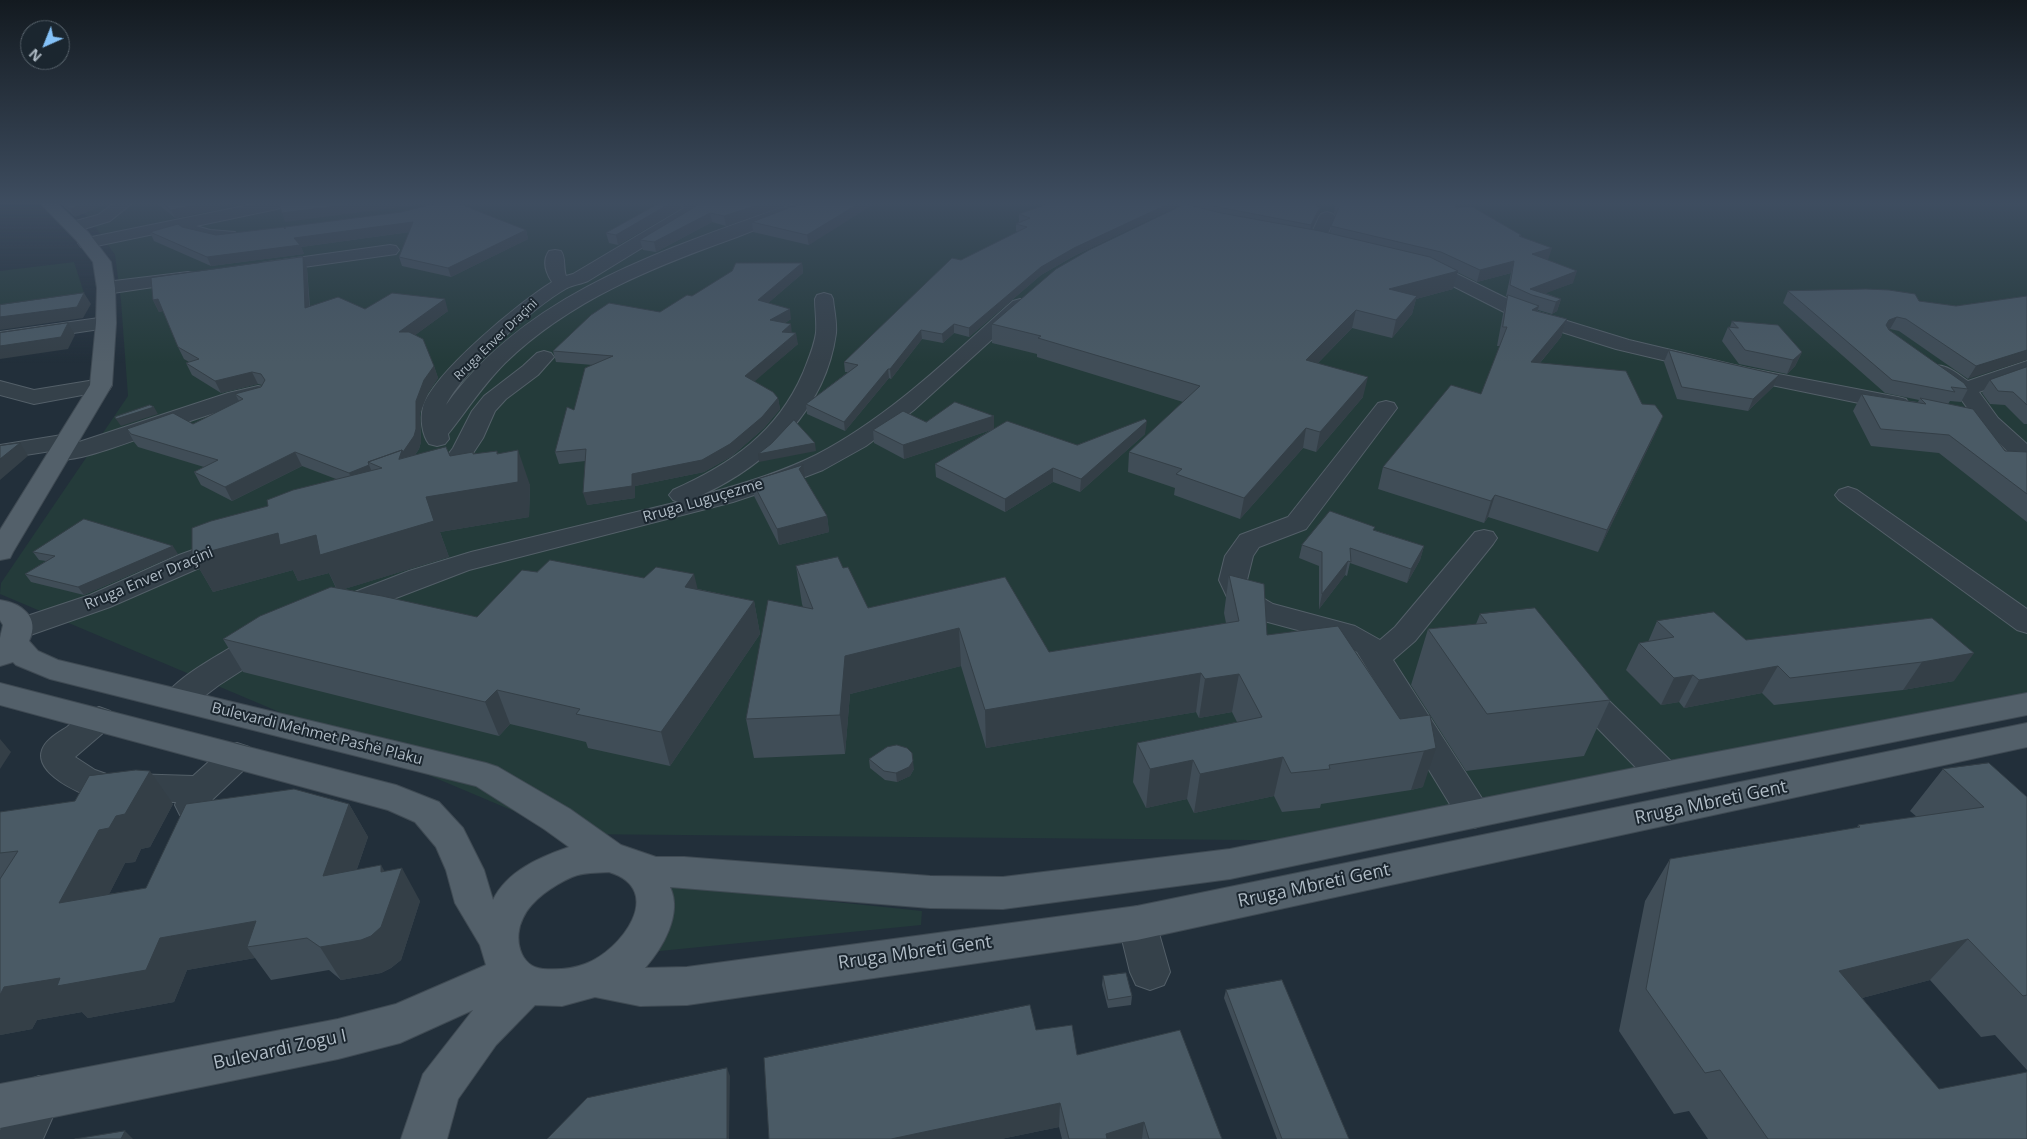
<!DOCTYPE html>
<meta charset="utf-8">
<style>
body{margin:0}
#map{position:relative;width:2027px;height:1139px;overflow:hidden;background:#222f3a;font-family:"Open Sans",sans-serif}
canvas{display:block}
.north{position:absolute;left:20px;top:20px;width:50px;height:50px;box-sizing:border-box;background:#1b262f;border:1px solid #57626b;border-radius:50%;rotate:224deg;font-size:14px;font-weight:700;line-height:20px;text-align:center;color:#b0bcc6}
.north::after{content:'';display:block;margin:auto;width:18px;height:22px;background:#84c1f7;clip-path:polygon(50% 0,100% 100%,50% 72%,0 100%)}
</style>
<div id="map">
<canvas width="2027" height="1139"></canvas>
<div class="north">N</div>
</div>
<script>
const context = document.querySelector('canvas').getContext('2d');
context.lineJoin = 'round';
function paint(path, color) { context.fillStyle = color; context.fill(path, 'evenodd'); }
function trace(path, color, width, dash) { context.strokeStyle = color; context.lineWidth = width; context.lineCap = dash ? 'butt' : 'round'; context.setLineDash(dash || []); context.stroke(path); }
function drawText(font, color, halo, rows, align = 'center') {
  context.font = font + ' "Open Sans",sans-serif'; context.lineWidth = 4; context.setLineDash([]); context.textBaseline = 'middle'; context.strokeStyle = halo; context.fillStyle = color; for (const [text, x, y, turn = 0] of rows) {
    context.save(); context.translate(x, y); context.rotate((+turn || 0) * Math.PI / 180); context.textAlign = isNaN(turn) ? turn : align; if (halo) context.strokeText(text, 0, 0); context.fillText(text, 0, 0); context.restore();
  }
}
paint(new Path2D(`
 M71,204H2027V701L1361,841L568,834L0,594L1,583L128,396L121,301L115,255L89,218Z
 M74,262L85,296L0,316V271Z
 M672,885L922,911L921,925L650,952Z`), '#243b3a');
const minor = new Path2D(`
 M113,204H131L110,221L74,232L68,231L66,227L68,223L98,215Z
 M254,204H285L283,207L277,209L196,226L210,230L235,232L237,236L235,240H210L191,236L178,229L87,248L81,247L78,243L81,239L87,238Z
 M680,204H700L704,208L702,211L588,281C581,284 573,285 567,288C532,308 464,370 446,405C525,295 658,252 780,208L796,204H829L827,207C815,210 804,211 793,215C774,221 756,230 737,237C653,267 570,300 505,363C483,385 467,410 448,434L449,439L445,444L437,446L429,444C422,435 420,418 423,407C433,373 521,301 552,282C546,273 542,261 549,251L555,250L561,251C566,258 563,268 566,276L573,274L684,208Z
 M1327,212L1333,214L1335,217L1323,245H1311L1308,241L1319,217L1321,214Z
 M390,245L396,246L399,250L396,254L268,272L262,271L259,267L262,263L268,262Z
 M1421,261L1457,274L1528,309L1629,340L1747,368L1898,397L1906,399L1909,404L1906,409L1898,411L1747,380L1616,349L1514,317L1445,282L1415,270L1412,266L1415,262Z
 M188,272L194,273L197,277L194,281L106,294L99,292L97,288L99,284L106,282Z
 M824,293L831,295L833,299C834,310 837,322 836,333C826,409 767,465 702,495C740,485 780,473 816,455C891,416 951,356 1013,301L1020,299L1027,301L1030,305L914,410L866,446L823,470L784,485L733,502L469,570L349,616L339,618L329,616L325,609L329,602L409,571L471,552L678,502L673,500L669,495L673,490C731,464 777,433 803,373C808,360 814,347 816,333C817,322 815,310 815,299L817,295Z
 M106,317L113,319L116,323L113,327L0,344V332Z
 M544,351L551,353L554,357L538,375L506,399L495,411L483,438L460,473C453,480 447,479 438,477L435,472L453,448L472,411L484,396L523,366L537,353Z
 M2027,361V375L1979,392L1998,418L2027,444V464L2019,462L1983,428L1940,420L1937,415L1940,410L1948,408L1971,413L1958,395L1930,374L1926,370L1930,366C1945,362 1956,373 1968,381Z
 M101,379L109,380L112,385L109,390L34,404L0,395V381L34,390Z
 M258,386L266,388L269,393L266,398C226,408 187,422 149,435C126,443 74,464 53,459L49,454L51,451L0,459V445L68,434L76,436L79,442L228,393Z
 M1386,401L1394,403L1397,408L1306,529L1259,547L1253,556L1247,580L1250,587L1256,594L1273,604L1355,626L1380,640L1395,627L1475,532L1484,530L1493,532L1497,538L1493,544L1415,641L1393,660L1492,814L1486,824L1474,828L1462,824L1357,652L1335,640L1253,618L1236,606L1227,597L1219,580L1225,556L1240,535L1288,517L1378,403Z
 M1848,487L1857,490L2027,609V633L2017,630L1839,500L1835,495L1839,490Z
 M229,537L238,539L242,545L238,551L110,607L19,639L9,636L4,629L9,622L90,595L179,555Z
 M267,630L278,633L282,640L278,647L219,685L190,707L179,710L168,707L163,699C177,675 232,648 256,633Z
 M1591,691L1602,694L1676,766L1681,775L1676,784L1664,788L1652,784L1580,710L1575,702L1580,694Z
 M99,707L110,711L115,719L110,727L75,757L95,770L112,776L130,774L193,776L225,747L237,743L249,747L254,756L249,765L213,799L204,815L192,819L180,815L175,805L176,802C161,802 145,800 130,800C124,800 117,803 111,802C91,800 33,776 42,750C46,739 58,733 67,727C77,719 86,711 99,707Z
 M1137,906L1151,911L1156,923L1170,972L1164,985L1150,990L1136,985L1130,972L1118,923L1123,911Z
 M39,1076L55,1082L61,1098L43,1139H0V1130L23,1082Z`);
const major = new Path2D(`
 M41,204H58L88,232L111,262L115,288L116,323L112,385L13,552L10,558L0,560V530L90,385L96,323L97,288L93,262L76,240Z
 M0,600C21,603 41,617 29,641L38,651L58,660L486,763L498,767L570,809L621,845L656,857H684L930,876L1003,877L1230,849L1664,762L2027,693V715L1664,788L1230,879L1003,909L930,908L670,887C683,914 662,949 645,968L687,967L1137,906L2027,723V747L1137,940L687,1005L640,1006L595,997L562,1006L535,1005L496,1045L458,1099L447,1139H401L423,1074L473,1010L400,1043L338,1059L0,1128V1084L338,1019L396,1004L486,965L480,945L455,903L446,870L436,847L415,822L388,810L0,705V683L396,785L439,802L463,828L484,870L493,900C507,871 540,857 569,847L544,829L476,786L50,679L16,665L13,662L0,666V638L3,625L0,620ZM609,872C667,890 621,951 585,964C572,969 557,970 543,969C519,967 513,937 523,918C531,900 554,885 572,877C583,872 597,873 609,872Z`);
trace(minor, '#535f68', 2);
trace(major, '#3f4a53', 2);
paint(minor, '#35414a');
paint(major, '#53606a');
paint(new Path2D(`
 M61,204H105L75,217Z
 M158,204H220V209L175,218Z
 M658,204H680L681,208L618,245L609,243L606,233Z
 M700,204H790L726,226L712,222L656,252L643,250L640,240Z
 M806,204L809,245L753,232L752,222Z
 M1049,204H1317V207H1320L1319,214L1312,230L1330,234L1331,226L1335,215L1334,213L1335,204H1454L1456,208L1521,235V236L1548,260H1547L1573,283L1545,293L1561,299L1557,311L1552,314L1538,310V311L1567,319L1561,337L1540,363L1642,404L1663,416L1654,436L1598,552L1488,517L1484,523L1378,489L1383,467L1481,394L1500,346H1497L1503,314L1508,297L1506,296L1511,273L1477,282L1457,272L1453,289L1416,299L1412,314L1392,338L1352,328L1318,363L1363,397L1316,452L1303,448L1240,519L1174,495L1175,488L1128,472L1129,452L1183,402L1037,357V354L992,343V324L1181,206L1180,205L1074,256L1041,275L969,337L954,333L943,343L922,339L891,379L889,378L845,431L807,414L806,404L848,372H845L844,362L961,260L1018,232L1016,231V224L1019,222V214Z
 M182,227L216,235L285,229L526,230L528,239L451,277L402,266L399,257L410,232L301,247L304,254L211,266L154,241L150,232Z
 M802,263L803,273L768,303L791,319L785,323L792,333L798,344L754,381L778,398L780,409L764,428L732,456L704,472L635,486V498L587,505L585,461L559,464L555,452L574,410L593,365L556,362L553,351L660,312L692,296Z
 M307,268L310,307L448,311L415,335L434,366L438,378L428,393L420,413L421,442L419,449L415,455L450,456L498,453L530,485L529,517L440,532L449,557L344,589L477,617L537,572L698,589L754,601L760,634L670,766L588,748L586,742L510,724L499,736L243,672L223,639L336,588L329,573L298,581L293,570L213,592L192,556L268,506L336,479L302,466L232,501L201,485L194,472L204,467L138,447L134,442L127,429L193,424L239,401L235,394L261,387L262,385L258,384L221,393L192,375L186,363L189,362L184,359L178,347L163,311L159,312L153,300Z
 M1788,291L1919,301L1956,306L2027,296L1968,379L1899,331L1890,329L1889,330L1968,389L1961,402L1950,401L1948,404L2005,451L2027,452V522L1939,453L1871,446L1853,411L1862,394L1918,402L1919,400L1885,393L1783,303Z
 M1732,321L1802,352L1795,366L1787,374L1739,364L1722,341L1728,327H1730Z
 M1669,350L1779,375L1773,387L1748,411L1677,399L1664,362Z
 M2027,367V424H2024L2005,405L1990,404L1982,393L1990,380Z
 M994,416V428L1077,445L1145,434L1080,492L1053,482L1005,512L936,477L935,464L991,430L904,459L874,443L873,430L926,422Z
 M805,479L827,516L829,532L779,545L754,496L752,481Z
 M1374,530L1424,546L1420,560L1407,583L1350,563L1347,576L1345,575L1319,609V566L1299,558L1302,545Z
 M33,552L178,554L84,595L31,582L25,574L46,561L39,560Z
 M796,566L843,568L868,608L1005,577L1049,652L1226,623L1224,613L1229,575L1267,635L1400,719L1430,715L1423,787L1411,790L1321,804L1320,808L1282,812L1274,796L1194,813L1187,799L1146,808L1133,782L1137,743L1237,722L1232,712L1199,718L1196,712L986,748L961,666L850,694L845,754L754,758L746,719L803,607L802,604Z
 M1480,614L1610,700L1584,756L1466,771L1411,685L1428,629L1476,624Z
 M1932,618L1954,681L1903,690L1774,705L1762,693L1684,708L1679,702L1661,705L1626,670L1639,643L1648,642L1657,621L1746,640Z
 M869,759L914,769L910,776L897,782L885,780L870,768Z
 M1943,769L2027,797V1070L1995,1035L1981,1037L1930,980L1862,998L1939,1089L2027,1139H1708L1689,1111L1674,1114L1619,1031L1645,901L1670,859L1857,828L1858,825L1917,817L1910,811Z
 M173,804L150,847L141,849L135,862L125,863L109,894L146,888L349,804L368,837L357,869L385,871L420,901L401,960L391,968L381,973L341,980L329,970L271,980L255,958L187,970L174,1002L88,1018L82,1012L37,1020L32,1029L0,1035V812Z
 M1103,976L1132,996L1131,1005L1108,1008L1102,985Z
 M1226,990L1349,1139H1277L1224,998Z
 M1036,1030L1222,1139H1062L1059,1127L1001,1139H769Z`), '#404d57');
paint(new Path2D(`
 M81,204H105L75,217L70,209Z
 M200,204H220V209L175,218L171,210Z
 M353,204H424L285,222L282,213Z
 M669,204H680L681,208L618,245L616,235Z
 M761,204H790L726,226L724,216Z
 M858,204H874L809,245L807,235Z
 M1168,204H1180V205L1074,256L1041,275L969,337V328L1041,267L1074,248Z
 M1320,207L1319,214L1310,233L1311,225Z
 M710,213L712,222L656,252L654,242Z
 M413,222L416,231L301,247L304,254L211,266L207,257L294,238Z
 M526,230L528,239L451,277L448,268Z
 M1552,248L1548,260L1528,266L1532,254Z
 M303,257L307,268L310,320L305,308Z
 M1514,261L1511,273L1477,282L1480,270Z
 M802,263L803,273L759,311L758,300Z
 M1458,271L1453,289L1416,299L1412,314L1392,338L1396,320L1389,289Z
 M1577,271L1573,283L1536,297L1530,289Z
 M84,293L91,304L83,318L0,330V317Z
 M158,299L163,311L159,312L153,300Z
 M445,299L448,311L403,344L399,332Z
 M1561,299L1557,311L1552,314L1556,302Z
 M1539,306L1533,325L1532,310Z
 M790,309L791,319L772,331L770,320Z
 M1356,310L1352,328L1302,379L1306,360Z
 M1897,317L1890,329L1882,332L1889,320Z
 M1567,319L1561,337L1525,381L1531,362Z
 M68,323L75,335L68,349L0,359V346Z
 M791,324L792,335L782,332Z
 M954,324V333L943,343L942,334Z
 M921,330L922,339L891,379L890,369Z
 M796,333L798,344L747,388L745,376Z
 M2027,350V360L1968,379L1976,366Z
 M1802,352L1795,366L1787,374L1793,360Z
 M434,366L438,378L428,393L420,413L421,442L419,449L408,465L385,475L402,450L416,401L424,380Z
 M888,369L889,378L845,431L844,422Z
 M252,372L258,384L221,393L215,381Z
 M1779,375L1773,387L1748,411L1753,399Z
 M1368,377L1363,397L1316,452L1320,432Z
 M778,398L780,409L764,428L732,456L704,472L635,486V498L587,505L583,493L632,474Z
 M154,407L158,414L121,426L116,419Z
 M994,416V429L904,459L903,445Z
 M1663,416L1654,436L1598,552L1607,530Z
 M1147,421L1145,434L1080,492L1081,479Z
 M1306,428L1303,448L1240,519L1244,498Z
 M20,443L28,456L0,480V459Z
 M815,443L816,451L759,462L758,454Z
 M518,450L530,485L529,517L440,532L449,557L338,591L329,573L298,581L293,570L213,592L192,556L278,533L426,497L473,454V452L486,487L497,454V451L508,483Z
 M295,452L302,466L232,501L225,487Z
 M369,465L375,479L355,486L349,473Z
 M803,465L805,480L799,469Z
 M1053,468V482L1005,512V499Z
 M1495,495L1488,517L1484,523L1491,501Z
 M827,516L829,532L779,545L777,529Z
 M173,546L178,554L84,595L78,587Z
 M1424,546L1420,560L1407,583L1411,569Z
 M1348,561L1345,575L1319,609L1322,594Z
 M694,574L702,607L685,587Z
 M754,601L760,634L670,766L661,732Z
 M959,628L961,666L850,694L845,754L840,715L845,656Z
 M1974,653L1954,681L1903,690L1922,662Z
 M1778,666L1762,693L1684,708L1699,680Z
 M1201,673L1196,712L986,748L985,710Z
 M1239,674L1232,712L1199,718L1205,679Z
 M1693,675L1679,702L1661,705L1674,678Z
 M497,690L510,724L499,736L485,702Z
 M0,739L11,752L0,769Z
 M1436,748L1423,787L1411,790L1424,751Z
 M1283,757L1274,796L1194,813L1200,774Z
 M1193,760L1187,799L1146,808L1150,769Z
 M913,761L914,769L910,776L897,782L896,773Z
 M150,771L173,804L150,847L141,849L135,862L125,863L88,936L59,903L99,830L116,816Z
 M349,804L368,837L343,909L323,876Z
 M381,865L395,889L402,868L420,901L401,960L391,968L381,973L341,980L320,947L381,872Z
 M256,921L247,947L255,958L187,970L174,1002L88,1018L82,1012L37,1020L32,1029L0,1035V995L4,987L160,938Z
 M1968,939L1930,980L1805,1013L1839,971Z
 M727,1068L730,1076L729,1139H727Z
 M1060,1103L1059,1127L1001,1139H891Z
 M1144,1122L1142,1139H1105L1106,1134Z
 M125,1131L133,1139H121Z`), '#343f47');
const building = new Path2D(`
 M65,204H81L70,209Z
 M164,204H200L171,210Z
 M280,204H353L282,213Z
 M434,204H460L526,230L448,268L399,257L413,222L294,238L300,245L207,257L150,232L178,224L182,227L216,235L284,227L285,229V227L401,212Z
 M658,204H669L616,235L606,233Z
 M700,204H761L724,216L710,213L654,242L640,240Z
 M806,204H858L807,235L752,222L791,207Z
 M1049,204H1168L1074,248L1041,267L969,328L954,324L942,334L921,330L890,369H888L844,422L806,404L858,365L844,362L952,258L961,260L1027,227L1016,224L1030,218L1019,214Z
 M1185,204L1221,213L1320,231L1430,257L1458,271L1389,289L1417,296L1396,320L1356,310L1306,360L1368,377L1320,432L1306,428L1244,498L1176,474L1182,469L1129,452L1200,386L1038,338L1041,336L992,324L1056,269L1089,250Z
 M1205,204H1317V207H1320L1311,225L1223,208Z
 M1337,204H1454L1456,208L1471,206L1521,235L1519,236L1552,248L1532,254L1577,271L1530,289L1561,299L1556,302L1532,295L1510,285L1514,261L1480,270L1441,252L1331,226L1339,207Z
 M303,257L305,308L338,297L365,309L392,293L445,299L399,332H409L423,339L434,366L424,380L416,401V429L414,436L403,452L402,450L368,462L369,465L349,473L295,452L225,487L194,472L218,460L131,434L127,429L173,413L193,424L243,399L235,394L261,387L265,380L261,374L252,372L215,381L186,363L199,359L178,347L158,299L153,300L151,278Z
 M736,263H802L758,300L790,309L770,320L791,324L782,332L796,333L745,376L773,392L778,398L762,417L730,444L702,460L632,474V486L583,493L586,449L555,452L567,407L574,410L585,368L613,356L553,351L591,315L609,303L660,312L687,295L692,296L732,271Z
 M1866,289L1889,290L1915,294L1919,301L1956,306L2027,296V350L1976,366L1906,319L1897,317L1889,320L1886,325L1889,330L1964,383L1968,389L1951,387L1955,392L1892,380L1788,291Z
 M84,293L77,307L0,317V305Z
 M1508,295L1539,306L1532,310L1567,319L1531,362L1626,371L1642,404L1655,405L1663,416L1607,530L1495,495L1491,501L1383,467L1451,385L1481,394L1507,327H1503Z
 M1732,321L1778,325L1802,352L1793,360L1745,350L1728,327L1738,328Z
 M68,323L61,337L0,346V333Z
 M1669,350L1779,375L1753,399L1682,387Z
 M2027,367V405L2013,392L1998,391L1990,380Z
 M1862,394L1926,404L1920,398L1973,409L2005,451L2027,452V494L1949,435L1881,429Z
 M955,402L994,416L903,445L873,430L903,411L926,422Z
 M150,405L154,407L116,419L115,417Z
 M1145,419L1147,421L1081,479L1053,468L1005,499L935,464L1007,421L1077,445Z
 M794,420L815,443L758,454L771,444Z
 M20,443L0,459V446Z
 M446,447L450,456L473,452V454L497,451V454L518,450V482L426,497L434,521L320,555L316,535L280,545L278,533L192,556V528L211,521L268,506L267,500L293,490L382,468L368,462L402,450L399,459Z
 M803,465L799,469L827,516L777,529L752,481Z
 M1330,511L1375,527L1373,530L1424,546L1411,569L1350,548L1351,562L1348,561L1322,594V552L1302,545Z
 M84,519L173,546L78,587L25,574L55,556L33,552Z
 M838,557L843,568L848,567L868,608L1005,577L1049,652L1239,621L1229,575L1264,584L1267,635L1338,626L1400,719L1430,715L1436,748L1424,751L1329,765L1330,769L1291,773L1283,757L1200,774L1193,760L1150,769L1137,743L1262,717L1239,674L1205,679L1201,673L985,710L959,628L845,656L840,715L746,719L768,600L813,609L796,566Z
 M550,560L644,578L656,567L694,574L685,587L754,601L661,732L576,714L580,709L497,690L485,702L223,639L260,616L331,587L382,596L477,617L522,570L537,572Z
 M1535,608L1610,700L1487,714L1428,629L1487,623L1480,614Z
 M1714,612L1746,640L1932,618L1974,653L1922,662L1790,678L1778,666L1699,680L1693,675L1674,678L1639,643L1674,637L1657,621Z
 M897,745L907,748L912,753L913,761L909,767L896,773L884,771L869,759L887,747Z
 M1989,763L2027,797V995L2023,996L1968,939L1839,971L1939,1089L2027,1072V1139H1768L1720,1070L1705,1073L1646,989L1670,859L1860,827L1858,825L1984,807L1943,769Z
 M136,770L150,771L125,814L116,816L109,828L99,830L59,903L146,888L186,804L294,789L349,804L323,876L381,865V872L402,868L381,927L371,936L361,940L320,947L307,938L247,947L256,921L160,938L146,970L57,986L60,978L4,987L0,995V879L18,851L0,853V812L75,801L89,776Z
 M1126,973L1132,996L1108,1000L1103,976Z
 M1282,980L1349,1139H1282L1226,990Z
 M1030,1005L1036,1030L1072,1025L1077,1055L1180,1030L1222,1139H1149L1144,1122L1106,1134L1107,1139H1069L1060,1103L891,1139H769L764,1058Z
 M727,1068V1139H547L587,1098Z
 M125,1131L121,1139H75Z`);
paint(building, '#4a5a65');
trace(building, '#343f47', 1);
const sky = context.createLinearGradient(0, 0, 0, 363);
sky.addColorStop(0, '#131a20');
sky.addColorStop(0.56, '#3e4d60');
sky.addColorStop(1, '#3e4d6000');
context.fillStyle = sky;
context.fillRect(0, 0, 2027, 363);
drawText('12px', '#b0bcc6', '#1b262f', [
 ["Rruga Enver Draçini",496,340,-44]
]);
drawText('15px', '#b0bcc6', '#1b262f', [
 ["Rruga Luguçezme",703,501,-16],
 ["Rruga Enver Draçini",149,579,-23],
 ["Bulevardi Mehmet Pashë Plaku",317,734,14]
]);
drawText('18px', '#b0bcc6', '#1b262f', [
 ["Rruga Mbreti Gent",1711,803,-12],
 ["Rruga Mbreti Gent",1314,886,-12],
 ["Rruga Mbreti Gent",915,953,-8],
 ["Bulevardi Zogu I",280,1050,-12]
]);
</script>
